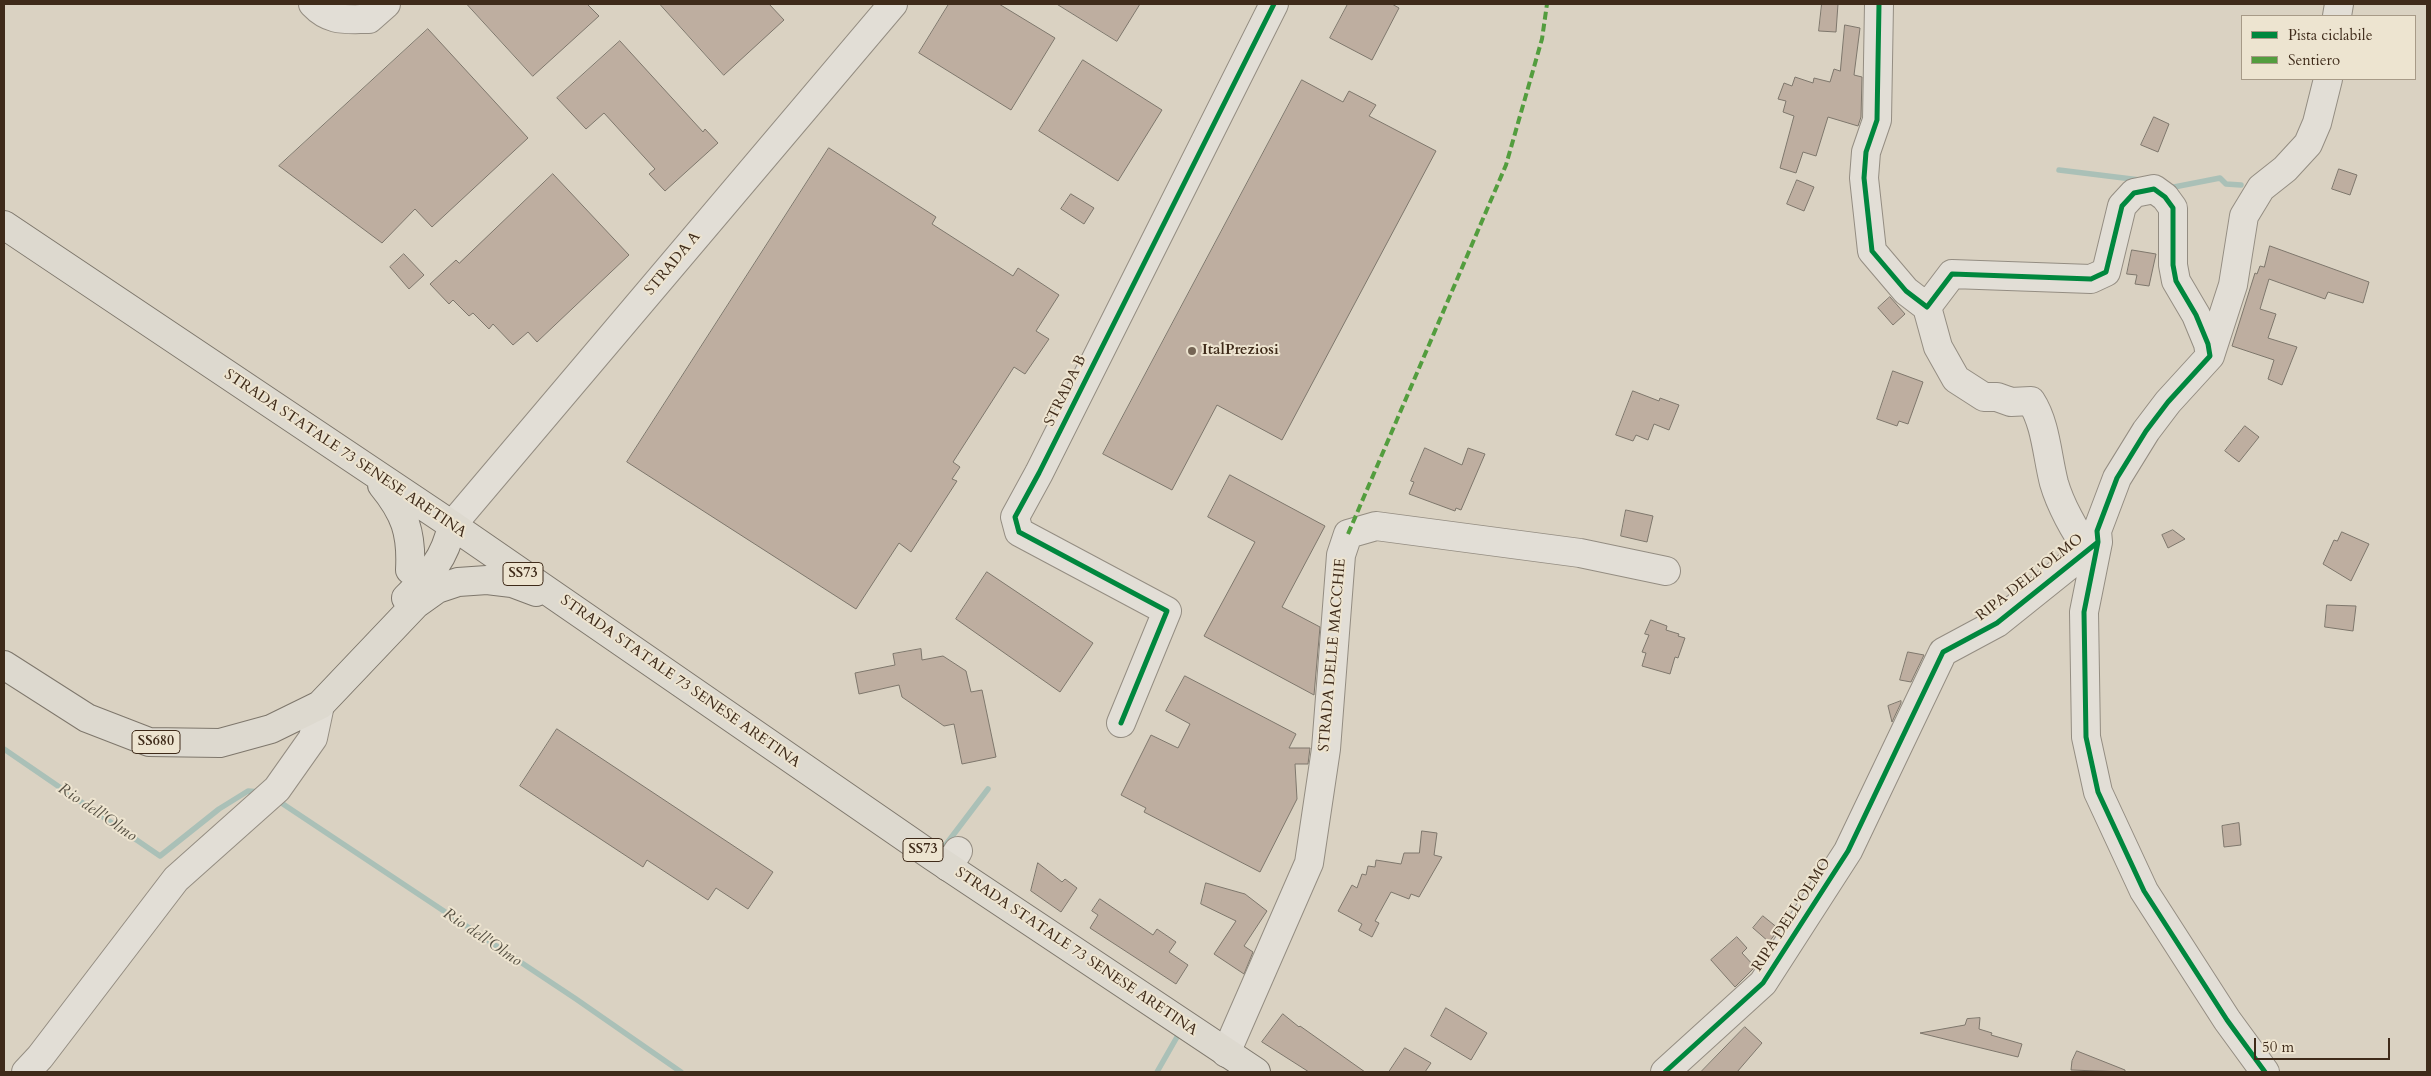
<!DOCTYPE html>
<style>
body{margin:0}
#map{position:relative;width:2431px;height:1076px;overflow:hidden;background:#dad2c2;font-family:Cardo,serif}
canvas{display:block}
.frame{position:absolute;inset:0;border:5px solid #3f2b1a;pointer-events:none}
.legend{position:absolute;left:2241px;top:15px;width:175px;height:65px;box-sizing:border-box;background:#ede4d0;border:1px solid #a79a87;margin:0;padding:6px 9px;list-style:none;font-size:15px;color:#3f2b1a}
.legend li{display:flex;align-items:center;gap:10px;height:25px}
.legend b{width:25px;border:1px solid #a79a87}
.scale{position:absolute;left:2254px;top:1038px;width:136px;height:22px;box-sizing:border-box;border:2px solid #3f2b1a;border-top:0;padding-left:6px;font-size:15px;line-height:18px;white-space:nowrap;color:#3f2b1a;-webkit-text-stroke:4px #ede4d0;paint-order:stroke}
</style>
<div id="map">
<canvas width="2431" height="1076"></canvas>
<div class="frame"></div>
<ul class="legend">
<li><b style="height:6px;background:#00873e"></b>Pista ciclabile</li>
<li><b style="height:6px;background:#539d3e"></b>Sentiero</li>
</ul>
<div class="scale">50 m</div>
</div>
<script>
const context = document.querySelector('canvas').getContext('2d');
context.lineJoin = 'round';
function trace(path, color, width, dash) { context.strokeStyle = color; context.lineWidth = width; context.lineCap = dash ? 'butt' : 'round'; context.setLineDash(dash || []); context.stroke(path); }
function paint(path, color) { context.fillStyle = color; context.fill(path, 'evenodd'); }
function drawText(font, color, halo, rows, align = 'center') {
  context.font = font + ' Cardo,serif'; context.lineWidth = 4; context.setLineDash([]); context.textBaseline = 'middle'; context.strokeStyle = halo; context.fillStyle = color; for (const [text, x, y, turn = 0] of rows) {
    context.save(); context.translate(x, y); context.rotate((+turn || 0) * Math.PI / 180); context.textAlign = isNaN(turn) ? turn : align; if (halo) context.strokeText(text, 0, 0); context.fillText(text, 0, 0); context.restore();
  }
}
trace(new Path2D(`
 M2059,170L2140,180
 M2169,188L2220,178L2226,184L2241,185
 M4,749L160,856L219,809L248,791L260,792
 M283,804L576,999L681,1072
 M944,847L988,789
 M1157,1072L1181,1030`), '#aac0b7', 5.5);
const building = new Path2D(`
 M467,4H587L599,16L533,76Z
 M660,4H769L784,20L724,75Z
 M949,4H999L1055,38L1011,110L919,53Z
 M1057,4H1140L1117,41Z
 M1348,4H1392L1399,8L1372,60L1330,38Z
 M1822,4H1838L1836,32L1819,31Z
 M1845,25L1860,28L1854,75L1862,77L1861,117L1858,126L1828,117L1816,156L1803,152L1796,173L1780,168L1794,116L1783,112L1786,101L1778,99L1784,83L1792,86L1795,77L1813,83L1814,78L1830,82L1834,69L1840,71Z
 M428,29L528,138L432,227L415,209L382,243L279,166Z
 M620,41L703,132L705,129L718,143L665,191L649,174L655,169L604,113L586,129L557,98Z
 M1083,60L1162,110L1118,181L1039,131Z
 M1302,80L1343,102L1349,91L1376,105L1369,116L1436,151L1282,440L1217,405L1172,490L1103,454Z
 M2154,117L2169,124L2158,152L2141,145Z
 M829,148L936,217L932,224L1013,276L1018,268L1059,295L1036,331L1049,339L1025,374L1014,367L953,462L960,467L952,479L957,481L911,552L899,543L856,609L627,462Z
 M2339,169L2357,175L2350,195L2332,189Z
 M553,174L629,255L537,342L528,332L513,345L493,324L489,329L473,313L469,316L453,300L449,304L430,284L456,260L459,263Z
 M1797,180L1814,187L1804,211L1787,204Z
 M1071,194L1094,208L1084,224L1061,209Z
 M2270,246L2369,282L2363,303L2328,292L2325,299L2269,279L2260,309L2276,314L2268,338L2297,347L2282,385L2268,379L2274,360L2232,346L2255,273L2257,274L2260,266L2264,267Z
 M2132,250L2156,254L2149,286L2135,284L2137,275L2127,274Z
 M404,254L424,275L409,289L390,267Z
 M1890,297L1905,314L1893,325L1878,308Z
 M1893,371L1923,382L1908,424L1899,421L1897,426L1877,419Z
 M1633,391L1659,401L1660,398L1679,405L1669,430L1654,424L1648,440L1636,435L1633,441L1616,435Z
 M2245,426L2259,437L2239,462L2225,451Z
 M1425,448L1462,465L1468,448L1485,454L1461,510L1456,508L1455,511L1409,494L1414,482L1411,481Z
 M1230,475L1325,526L1282,607L1320,627L1314,695L1204,636L1255,542L1208,517Z
 M1626,510L1653,516L1647,542L1621,536Z
 M2173,530L2185,539L2168,548L2162,535Z
 M2342,532L2369,544L2351,581L2323,564L2334,540L2337,541Z
 M987,572L1093,643L1060,692L956,619Z
 M2327,605L2356,606L2353,631L2325,627Z
 M1651,620L1667,626L1666,630L1679,634L1678,636L1685,638L1678,658L1675,657L1670,674L1642,666L1646,653L1642,652L1649,635L1645,634Z
 M921,649L922,660L943,656L966,671L971,692L982,690L996,757L962,764L954,724L944,726L902,697L899,685L859,694L855,673L895,665L893,654Z
 M1908,652L1924,655L1911,682L1900,680Z
 M1185,676L1296,734L1289,748H1310L1308,764H1295L1297,799L1260,872L1144,812L1146,808L1121,795L1151,735L1178,748L1190,724L1166,711Z
 M1901,701V703L1892,722L1888,706Z
 M557,729L773,872L748,909L716,888L708,900L647,860L643,867L520,786Z
 M2239,823L2241,845L2224,847L2222,826Z
 M1422,831L1437,833L1434,855L1442,857L1419,897L1411,894L1409,899L1391,892L1375,921L1379,923L1372,937L1359,930L1362,924L1338,911L1352,885L1357,888L1362,874L1366,875L1368,866L1375,867L1376,860L1401,864L1404,853H1419Z
 M1038,863L1062,882L1065,879L1077,888L1061,912L1031,891Z
 M1206,883L1245,894L1267,911L1244,946L1253,952L1244,974L1214,954L1236,921L1201,904Z
 M1100,899L1153,935L1157,929L1176,942L1169,952L1188,965L1176,984L1090,928L1098,915L1092,911Z
 M1763,916L1779,929L1769,942L1753,928Z
 M1737,937L1747,948L1742,953L1755,967L1735,987L1711,960Z
 M1446,1008L1487,1033L1471,1060L1431,1036Z
 M1283,1014L1299,1027L1300,1026L1365,1072H1309L1262,1042Z
 M1980,1018L1979,1029L1992,1033L1991,1035L2022,1044L2018,1057L1920,1033L1965,1025L1967,1019Z
 M1745,1027L1762,1043L1737,1072H1701Z
 M1405,1048L1431,1063L1425,1072H1389Z
 M2077,1051L2125,1070V1072L2071,1070L2072,1061Z`);
paint(building, '#beaea0');
trace(building, '#7e776c', 1);
const minor = new Path2D(`
 M313,4C330,22 345,19 369,19L386,4
 M1879,4L1877,120L1866,152L1864,178L1872,251L1906,291L1927,307L1952,274L2091,279L2106,272L2122,206L2134,193L2154,189L2165,197L2173,208V265L2176,281L2196,315L2208,344L2210,356L2168,402L2146,431L2117,478L2097,531L2098,542
 M2337,16L2339,4
 M1927,307L1938,347L1956,379L1984,397H1997L2011,402L2031,401C2046,424 2047,456 2054,483C2060,504 2075,532 2088,549
 M2210,356L2233,285L2244,216L2261,188L2285,169L2308,144L2317,123L2328,79
 M452,525L893,4
 M1121,723L1167,611L1019,532L1015,517L1039,473L1274,4
 M948,867L958,851
 M1226,1053L1309,863L1326,749L1341,555L1348,534L1376,526L1580,553L1666,571
 M26,1072L40,1057L176,879L277,789L313,738L320,705
 M1665,1072L1763,983L1848,851L1943,652L1997,623L2098,542L2084,612L2086,737L2098,792L2144,891L2227,1020L2265,1072`);
const major = new Path2D(`
 M4,225L452,525L932,856L1256,1072
 M382,485C405,513 412,533 410,570
 M406,598C430,574 445,559 452,525
 M4,665L87,718L149,742L220,743L271,729L320,705L416,604L437,589L458,582L487,580L512,583L536,592`);
trace(minor, '#948d82', 30);
trace(major, '#7e776c', 30);
trace(minor, '#e2ded6', 28);
trace(major, '#ddd9cf', 28);
trace(new Path2D(`
 M1348,534L1506,165L1542,39L1547,4`), '#539d3e', 4, [8, 4]);
trace(new Path2D(`
 M1879,4L1877,120L1866,152L1864,178L1872,251L1906,291L1927,307L1952,274L2091,279L2106,272L2122,206L2134,193L2154,189L2165,197L2173,208V265L2176,281L2196,315L2208,344L2210,356L2168,402L2146,431L2117,478L2097,531L2098,542
 M1121,723L1167,611L1019,532L1015,517L1039,473L1274,4
 M1665,1072L1763,983L1848,851L1943,652L1997,623L2098,542L2084,612L2086,737L2098,792L2144,891L2227,1020L2265,1072`), '#00873e', 5);
for (const [x, y, r, color] of [
 [1192,351,5,"#756555"]
]) { const dot = new Path2D(); dot.arc(x, y, r, 0, 2 * Math.PI); context.fillStyle = color; context.fill(dot); trace(dot, '#ede4d0', 2); }
for (const [x, y, w] of [
 [523,574,40],
 [156,742,48],
 [923,850,40]
]) { const box = new Path2D(); box.roundRect(x - w / 2, y - 11.5, w, 23, 4); context.fillStyle = '#ede4d0'; context.fill(box); trace(box, '#3f2b1a', 1); }
drawText('bold 14px', '#3f2b1a', null, [
 ["SS73",523,574],
 ["SS680",156,742],
 ["SS73",923,850]
]);
drawText('15px', '#3f2b1a', '#ede4d0', [
 ["STRADA A",673,264,-50],
 ["STRADA B",1066,391,-64],
 ["STRADA STATALE 73 SENESE ARETINA",345,454,34],
 ["RIPA DELL'OLMO",2030,578,-38],
 ["STRADA DELLE MACCHIE",1333,655,-85],
 ["STRADA STATALE 73 SENESE ARETINA",680,682,35],
 ["RIPA DELL'OLMO",1792,915,-57],
 ["STRADA STATALE 73 SENESE ARETINA",1076,952,34]
]);
drawText('bold 15px', '#3f2b1a', '#ede4d0', [
 ["ItalPreziosi",1202,351]
], 'left');
drawText('italic 16px', '#544e40', '#ede4d0', [
 ["Rio dell'Olmo",97,813,34],
 ["Rio dell'Olmo",482,938,34]
]);
</script>
